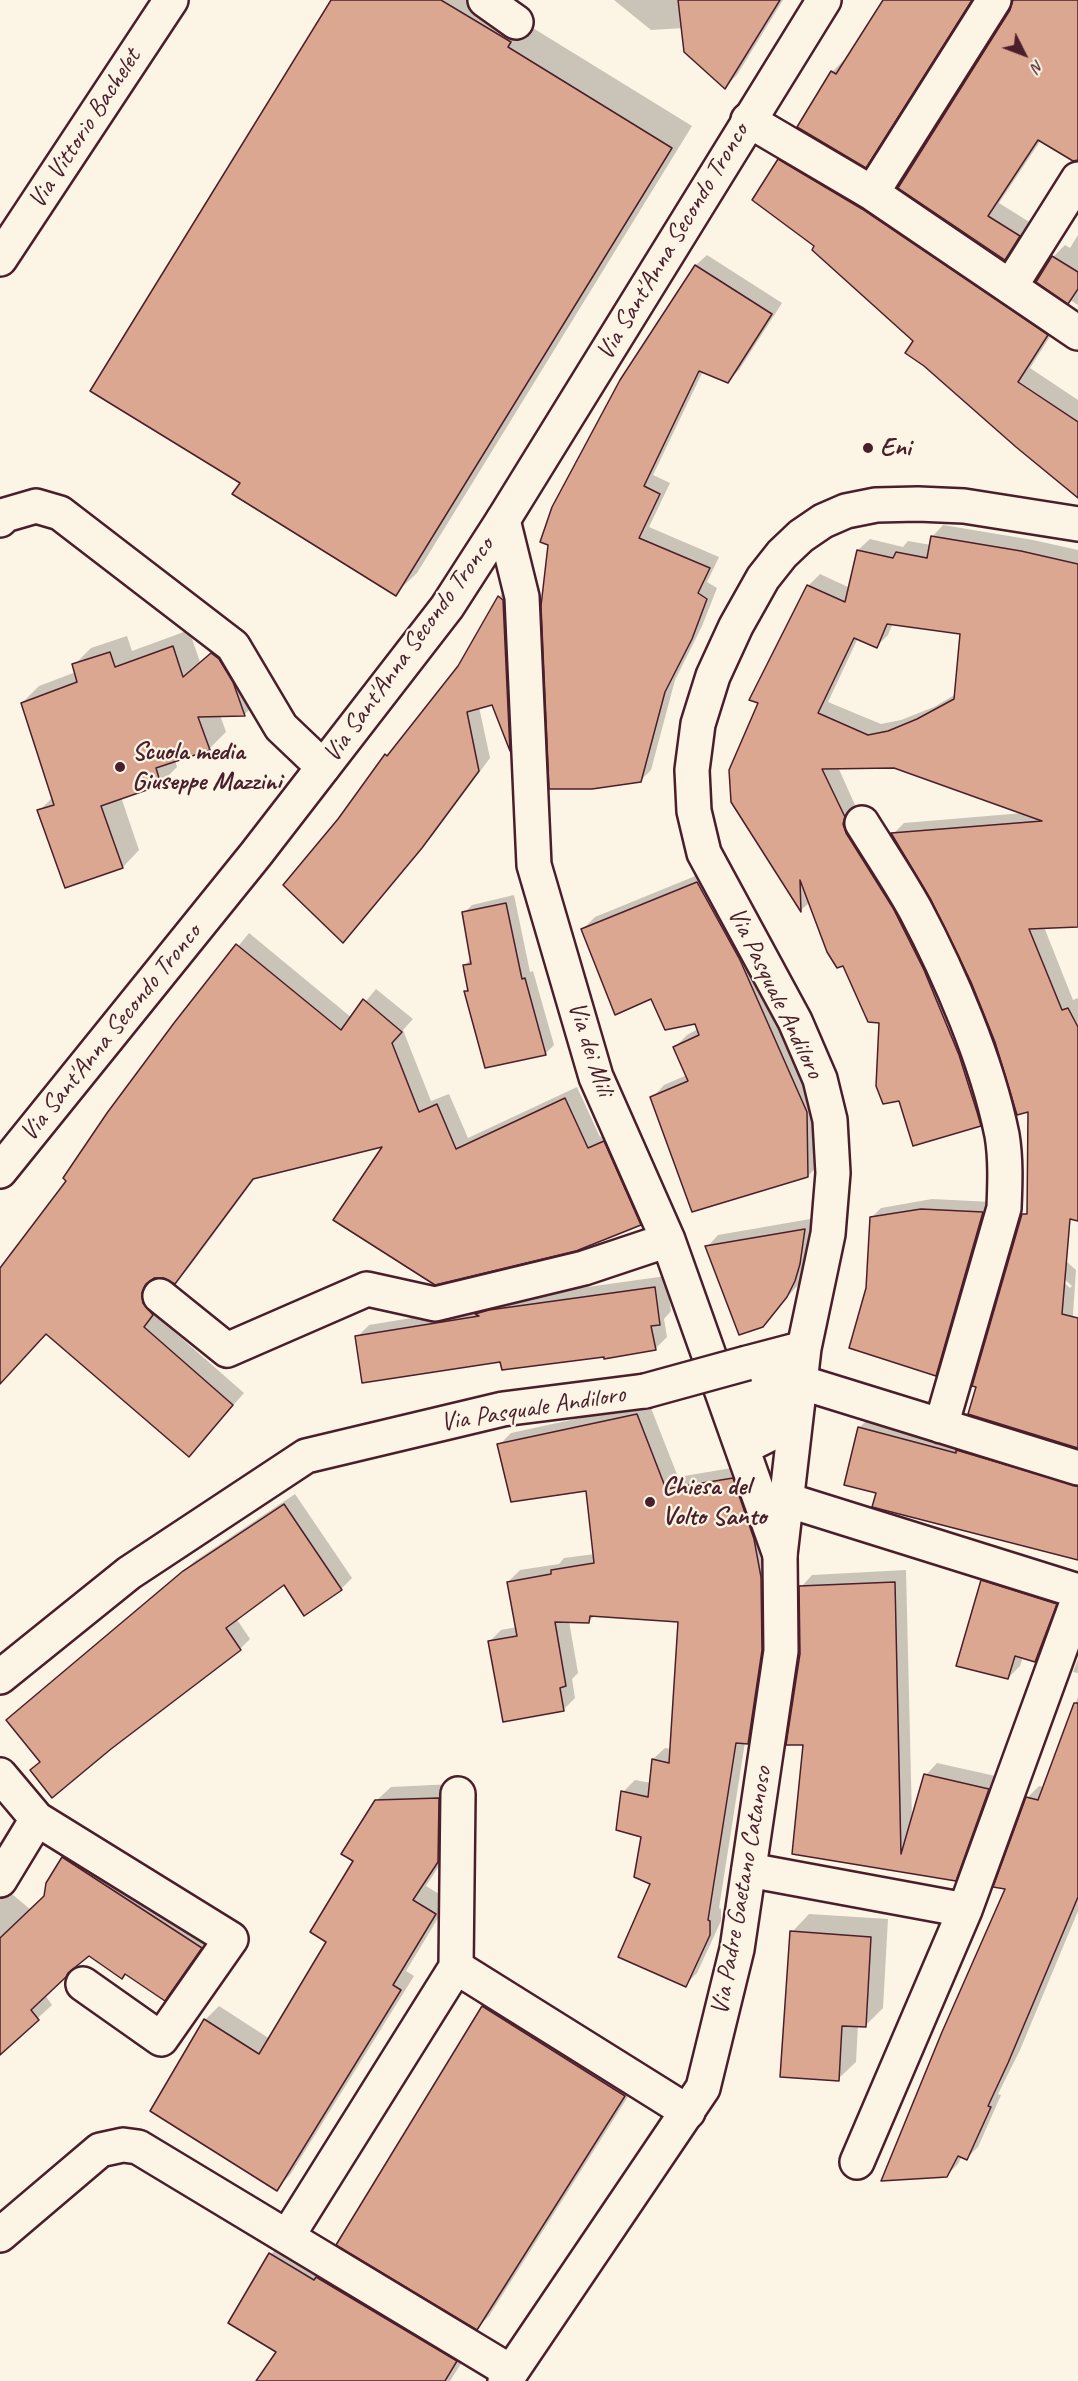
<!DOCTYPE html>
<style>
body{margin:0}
#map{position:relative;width:1078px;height:2381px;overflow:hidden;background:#fcf5e5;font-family:Caveat,sans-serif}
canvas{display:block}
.north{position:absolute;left:994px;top:24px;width:60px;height:60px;-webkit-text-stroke:4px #fcf5e5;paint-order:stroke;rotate:132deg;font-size:16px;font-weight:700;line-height:24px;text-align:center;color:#4a1f2b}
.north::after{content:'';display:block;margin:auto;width:21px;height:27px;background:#4a1f2b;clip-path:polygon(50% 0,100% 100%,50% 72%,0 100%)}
</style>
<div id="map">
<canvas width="1078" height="2381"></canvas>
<div class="north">N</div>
</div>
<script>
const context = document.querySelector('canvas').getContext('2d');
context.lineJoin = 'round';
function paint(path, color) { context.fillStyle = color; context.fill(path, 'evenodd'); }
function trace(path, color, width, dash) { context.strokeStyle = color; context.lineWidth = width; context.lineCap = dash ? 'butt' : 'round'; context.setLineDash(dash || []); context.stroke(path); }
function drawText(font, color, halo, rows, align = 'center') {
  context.font = font + ' Caveat,sans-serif'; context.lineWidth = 4.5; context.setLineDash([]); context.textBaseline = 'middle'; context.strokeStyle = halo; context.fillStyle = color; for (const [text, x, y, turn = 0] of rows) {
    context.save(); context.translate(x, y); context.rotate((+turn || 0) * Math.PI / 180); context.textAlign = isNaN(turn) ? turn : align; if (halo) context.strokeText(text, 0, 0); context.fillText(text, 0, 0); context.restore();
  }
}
paint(new Path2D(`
 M333,0H497L528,25L692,126L417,573L395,594L242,482Z
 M614,0H783L737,75L725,87L683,28L651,30Z
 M885,0H952L864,147L876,155L866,166L799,127L832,72L844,60L846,61Z
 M1025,0H1078V159L1041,140L999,203L1031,223L1016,247L1004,258L900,187Z
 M792,147L1060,321L1030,368L1078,400V476L915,341L816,246L779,160Z
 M1078,235V305L1070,300L1053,257L1065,245L1070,248Z
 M707,255L782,303L739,370L728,381L703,371L653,475L670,483L649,527L719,557L707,582L717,588L702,626L675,680L651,770L640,781L622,381L696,265Z
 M943,525L1033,540L1078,550V926L1044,927L1073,1000L1078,998V1219L996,1041L972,982L933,899L893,834L904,823L1023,813L894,767H838L855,805L854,812L910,906L991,1113L980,1124L900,1099L881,1022L844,964L810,902L801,910L733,801L808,586L820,574L850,588L858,550L870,539L903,547L908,541L931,545L932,537ZM893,623L961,632L956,694L934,707L901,720L881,724L828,702L858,638L876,647L888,635Z
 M511,586L521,738L511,748L493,703L479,707L490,758L433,835L354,929L339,820L387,755L459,667L499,597Z
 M189,630L200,662L229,637L262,697L245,714L220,715L226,732L209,749L175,760L177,767L160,784L121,797L139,850L123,867L39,811L53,797L22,703L39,686L76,672L74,665L91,648L127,636L132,651Z
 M710,870L819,1099L820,1163L808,1176L652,1098L664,1085L687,1075L675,1047L687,1035L698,1029L696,1022L652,997L582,930L595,917Z
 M514,895L530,972L533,971L554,1045L546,1053L466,991L469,989L464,966L472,958L464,913L472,905Z
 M249,933L352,1018L376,989L413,1019L403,1030L431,1101L449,1094L468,1138L577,1087L600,1137L616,1130L652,1212L640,1224L385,1145L256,1177L187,1270L175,1282L164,1276L154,1277L153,1279L154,1291L164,1302L155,1315L244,1393L200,1443L47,1332L0,1382V1270L68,1180L175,1024Z
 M932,1199L992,1202L946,1364L935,1374L867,1289L871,1218L881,1208Z
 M816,1218L807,1267L799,1284L762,1325L707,1247L718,1235Z
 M1028,1227L1076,1270L1070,1360L1078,1348V1447L969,1413L978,1386L974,1385L1016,1238ZM1021,1240L1072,1286L1070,1288L1021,1244Z
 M666,1276L671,1311L664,1319L667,1337L655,1349L605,1355L502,1360L357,1337L369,1325L485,1306L502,1299Z
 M649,1403L678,1477L744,1466L773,1564L760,1730L748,1742H745L719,1908L721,1909V1921L697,1973L685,1985L652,1883L643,1836L623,1792L635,1780L651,1783L653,1759L665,1748L672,1749L680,1621L595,1615L588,1622L569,1621L578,1673L572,1679L575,1698L563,1710L489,1642L501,1630L517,1627L508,1582L520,1570L559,1564L564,1558L595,1554L587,1490L499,1445L511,1433Z
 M871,1416L1078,1473V1558L878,1492L859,1428Z
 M295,1494L352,1578L341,1589L304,1614L284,1583L236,1618L250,1639L240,1649L41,1761L8,1720L195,1561Z
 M994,1569L1068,1592L1047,1648L1035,1660L1023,1657L1020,1666L1008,1678L982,1581Z
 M906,1570L912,1820L926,1775L937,1763L1000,1777L967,1867L955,1879L793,1853L805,1744L801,1587L812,1575Z
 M1078,1659V1673L1073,1672Z
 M1078,1697V1911L1020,2050L998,2094L1001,2095L978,2147L967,2158L962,2156L958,2164L946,2176L1027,1798L1039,1786L1044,1787Z
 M453,1784L452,1846L426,1886L449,1900L406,1971L414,1976L290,2175L276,2189L205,2020L219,2006L270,2039L328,1942L376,1801L391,1787Z
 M78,1843L215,1933L179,1984L165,1999L126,1973L122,1977L89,1954L45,1995L52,2005L0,2053V1884L43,1920L47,1883L64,1858Z
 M809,1914L888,1919L883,2008L865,2026L858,2025L856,2062L838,2079L792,1932Z
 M495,1995L636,2084L489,2316L477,2328L483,2007Z
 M283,2242L469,2351L450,2381H273L278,2352L271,2254Z`), '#0003');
const building = new Path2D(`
 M331,0H441L511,42L508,47L672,148L396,596L232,494L240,483L90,391Z
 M678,0H780L725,89L684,52Z
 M883,0H972L866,168L797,127L831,71L836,74Z
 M1013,0H1078V160L1073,161L1038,140L988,216L1020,236L1005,260L898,188L1010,10Z
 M778,159L862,209L1048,335L1018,382L1078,422V498L1016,447L924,366L905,353L913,341L812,250L814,246L752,200Z
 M1052,256L1078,272V289L1068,304L1036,282Z
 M695,265L772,314L728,383L699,371L644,486L660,494L639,538L710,568L698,593L707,599L692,639L665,692L641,782L592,789H549L541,606L548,545L540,542L552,507L620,380Z
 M931,536L1021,551L1078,564V927L1029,929L1062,1010L1068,1008L1078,1027V1221L1070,1219L1062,1314L1078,1318V1448L968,1414L976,1387L972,1386L1022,1214H1027L1028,1112L1017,1115L995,1042L971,982L931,900L891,833L1042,821L894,768L822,769L845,817L843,824L846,833L893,908L924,970L959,1055L977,1112L981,1126L913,1146L899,1101L883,1104L876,1086L879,1023L868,1022L843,966L837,968L827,952L800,880L801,912L731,802L729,770L758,703L749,700L807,585L845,602L857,550L893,558L896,552L927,558ZM887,624L960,634L954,699L917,719L888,731L868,735L818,713L854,638L877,648Z
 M498,596L503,600L510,751L492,705L467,712L479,771L422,848L343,943L283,885L338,819L385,754L387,756L458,666Z
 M173,646L183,677L211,653L219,659L233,682L245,716L198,717L210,750L156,768L161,785L101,806L123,868L65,888L37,810L54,805L21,703L77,682L72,664L110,652L115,667Z
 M697,882L740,960L807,1112L808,1177L692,1212L650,1097L688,1081L673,1047L699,1035L695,1024L665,1030L651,999L615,1015L581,929Z
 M506,903L522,979L525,978L546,1055L485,1068L464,991H468L463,965L471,964L462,912Z
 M236,944L341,1030L363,999L402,1032L392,1043L419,1112L437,1104L456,1149L565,1098L588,1148L604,1141L641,1225L576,1251L435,1285L333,1220L382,1147L253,1179L175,1284L163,1278H154L146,1284L142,1293L143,1303L153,1315L144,1327L233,1405L189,1457L46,1334L0,1384V1268L66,1181L63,1178L107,1113L174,1023Z
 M921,1209L983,1212L936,1376L849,1348L866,1288L870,1217Z
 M805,1229L800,1264L795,1281L787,1297L763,1327L739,1335L705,1246Z
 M655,1287L660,1325L651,1326L656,1350L604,1359V1357L502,1370L500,1362L362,1383L355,1336L479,1316L475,1314L489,1310Z
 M637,1414L666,1489L733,1478L754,1539L761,1577L762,1650L748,1744L736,1743L708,1920L710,1921V1935L686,1987L618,1957L650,1884L634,1877L641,1837L616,1830L621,1791L648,1797L652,1759L669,1763L678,1622L590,1616L589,1623L555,1622L566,1686L560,1688L564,1711L503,1722L488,1641L517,1636L507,1582L551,1574V1570L594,1563L586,1491L511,1502L497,1444Z
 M858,1427L956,1453V1450L1078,1486V1560L872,1507L876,1493L844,1485Z
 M284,1504L342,1590L304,1616L284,1585L226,1628L241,1650L111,1749L52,1798L30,1770L40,1762L6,1720L183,1571Z
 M981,1580L1057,1604L1035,1662L1015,1656L1008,1679L956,1666Z
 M895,1582L901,1854L924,1774L989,1789L956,1881L792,1854L803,1745H786L800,1654L799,1586Z
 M1074,1703H1078V1897L1008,2063L988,2106L991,2107L967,2160L958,2156L947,2177L881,2181L942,2032L1005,1889L993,1887L1026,1797L1038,1800Z
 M439,1798L438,1862L413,1900L436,1914L393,1985L401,1990L277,2191L150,2111L204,2019L259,2054L326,1942L310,1932L353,1861L341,1854L375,1800Z
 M62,1857L202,1948L165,2001L125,1974L122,1979L89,1956L68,1973L66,1977L31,2010L39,2020L0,2055V1938L44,1896L46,1883Z
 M790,1931L871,1937L866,2027L842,2026L839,2081L780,2077Z
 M482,2006L625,2096L477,2330L336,2245Z
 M269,2253L314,2280L316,2277L457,2361L445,2381H256L276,2352L228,2323Z`);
paint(building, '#dca791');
trace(building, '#4a1f2b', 1.5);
const street = new Path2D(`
 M485,0L516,22
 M748,120L872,193L1078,333
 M872,193L994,0
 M0,259L171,0
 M1010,287L1078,179
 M0,520L5,515L36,506L60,513L233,646L281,727L323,767
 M503,520L522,597L534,865L596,1077L668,1240L780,1555
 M862,823C880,852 899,880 915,909C950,975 987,1061 1002,1135C1006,1159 1005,1184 1004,1208L941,1426
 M160,1296L227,1350L367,1289L435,1304L584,1268L668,1240
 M751,1378H778L782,1428L756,1441L743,1380Z
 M800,1382L1078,1468
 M787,1500L1078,1591
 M0,1775L37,1819L231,1939L161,2039L83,1984
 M749,1870L965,1910
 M0,1880L37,1819
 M456,1967L688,2112
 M857,2162L965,1910L1078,1600
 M0,2235L100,2150L123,2145L138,2147L511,2372
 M287,2237L456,1967L458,1794`);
const secondary = new Path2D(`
 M0,1171L256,854L447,607L503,520L824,0
 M747,1363L804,1348
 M0,1677L129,1573L306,1456L503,1409L645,1391
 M505,2381L703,2088L737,1949L781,1651L780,1555L804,1348L828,1234L833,1173L830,1120L820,1079L795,1021L704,853L694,811L692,770L698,724L713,676L736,626L763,578L782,554L801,536L823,521L846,511L876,505L918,504L964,506L1078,524`);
trace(street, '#4a1f2b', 38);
trace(secondary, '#4a1f2b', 38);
trace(street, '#fcf5e5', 33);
trace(secondary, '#fcf5e5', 33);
const secondaryBridge = new Path2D(`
 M645,1391L747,1363`);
trace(secondaryBridge, '#4a1f2b', 38, []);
trace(secondaryBridge, '#fcf5e5', 33);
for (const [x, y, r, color] of [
 [868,448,6,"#4a1f2b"],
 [120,767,6,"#4a1f2b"],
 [650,1502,6,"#4a1f2b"]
]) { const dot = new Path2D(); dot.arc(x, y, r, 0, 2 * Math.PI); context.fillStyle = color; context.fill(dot); trace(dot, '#fcf5e5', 2); }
drawText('26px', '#4a1f2b', '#fcf5e5', [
 ["Via Vittorio Bachelet",85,129,-57],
 ["Via Sant'Anna Secondo Tronco",673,242,-59],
 ["Via Sant'Anna Secondo Tronco",409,650,-54],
 ["Via Pasquale Andiloro",775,993,64],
 ["Via Sant'Anna Secondo Tronco",111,1033,-51],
 ["Via dei Mili",590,1049,72],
 ["Via Pasquale Andiloro",533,1409,-9],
 ["Via Padre Gaetano Catanoso",742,1891,-80]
]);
drawText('bold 26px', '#4a1f2b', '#fcf5e5', [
 ["Eni",880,448],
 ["Scuola media",132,752],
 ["Giuseppe Mazzini",132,782],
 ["Chiesa del",662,1487],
 ["Volto Santo",662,1517]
], 'left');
</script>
